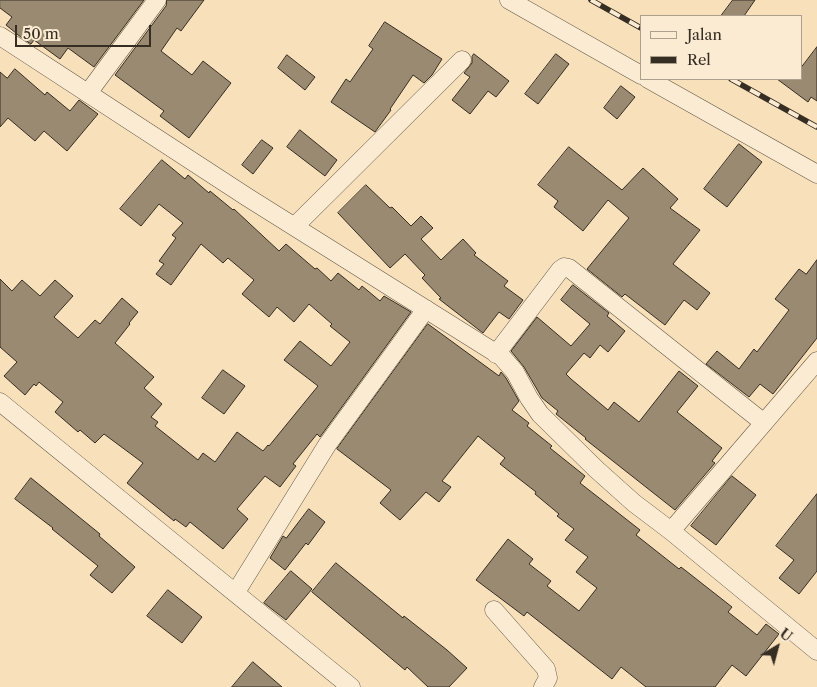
<!DOCTYPE html>
<style>
body{margin:0}
#map{position:relative;width:817px;height:687px;overflow:hidden;background:#f7e0ba;font-family:"Libre Caslon Text",serif}
canvas{display:block}
.legend{position:absolute;left:640px;top:15px;width:162px;height:65px;box-sizing:border-box;background:#faebd2;border:1px solid #ac9f8c;margin:0;padding:6px 9px;list-style:none;font-size:15px;color:#362d23}
.legend li{display:flex;align-items:center;gap:10px;height:25px}
.legend b{width:25px;border:1px solid #ac9f8c}
.north{position:absolute;left:752px;top:622px;width:50px;height:50px;-webkit-text-stroke:4px #faebd2;paint-order:stroke;rotate:37deg;font-size:14px;font-weight:700;line-height:20px;text-align:center;color:#362d23}
.north::after{content:'';display:block;margin:auto;width:18px;height:22px;background:#362d23;clip-path:polygon(50% 0,100% 100%,50% 72%,0 100%)}
.scale{position:absolute;left:15px;top:25px;width:136px;height:22px;box-sizing:border-box;border:2px solid #362d23;border-top:0;padding-left:6px;font-size:15px;line-height:18px;white-space:nowrap;color:#362d23;-webkit-text-stroke:4px #faebd2;paint-order:stroke}
</style>
<div id="map">
<canvas width="817" height="687"></canvas>
<ul class="legend">
<li><b style="height:6px;background:#faebd2"></b>Jalan</li>
<li><b style="height:6px;background:#362d23"></b>Rel</li>
</ul>
<div class="north">U</div>
<div class="scale">50 m</div>
</div>
<script>
const context = document.querySelector('canvas').getContext('2d');
context.lineJoin = 'round';
function paint(path, color) { context.fillStyle = color; context.fill(path, 'evenodd'); }
function trace(path, color, width, dash) { context.strokeStyle = color; context.lineWidth = width; context.lineCap = dash ? 'butt' : 'round'; context.setLineDash(dash || []); context.stroke(path); }
const building = new Path2D(`
 M0,0H144L94,67L68,48L60,59L34,40L31,44L22,38L6,25L12,17L0,8Z
 M167,0H204L181,31L177,28L161,51L192,75L203,61L231,83L189,138L160,116L164,111L115,75L166,6Z
 M733,0H755L744,16H721Z
 M385,22L442,59L432,75L424,83L413,75L390,109L391,110L375,132L331,102L346,79L350,82L373,49L369,46Z
 M817,47V101L811,97L808,102L777,79H801V68Z
 M474,54L509,81L496,97L488,91L470,114L452,100L470,77L464,73L472,63V57Z
 M556,54L569,64L538,104L525,94Z
 M287,55L315,77L305,90L278,68Z
 M15,69L45,95L47,92L70,111L79,100L98,114L67,151L44,131L35,141L8,118L0,127V72L7,78Z
 M621,86L635,97L617,119L604,108Z
 M300,130L337,160L325,176L287,147Z
 M262,140L273,148L253,174L242,165Z
 M739,144L762,162L727,207L704,189Z
 M569,147L622,190L643,168L678,199L670,208L700,230L673,264L710,293L697,310L684,300L665,325L625,294L622,297L587,269L629,218L608,200L583,231L554,207L558,201L538,185Z
 M162,160L185,179L188,175L209,193L210,191L233,210L234,209L279,251L286,244L315,269L317,268L331,281L338,273L359,290L362,286L380,301L384,296L411,312L320,437L317,434L293,464L296,466L280,487L265,476L237,509L248,519L223,549L190,522L186,527L175,519L174,521L127,483L143,463L104,434L95,443L80,430L78,432L55,412L63,402L39,382L36,386L34,384L25,395L4,376L17,362L0,347V279L12,291L22,280L40,296L55,280L73,296L54,317L78,338L95,320L100,324L122,298L138,312L129,323L130,324L115,343L154,377L144,388L162,404L151,417L158,422L155,426L198,460L203,453L215,462L237,432L263,451L268,445L269,446L318,386L284,360L300,341L331,366L350,342L330,326L332,324L309,304L294,322L277,307L269,317L242,294L254,280L228,258L223,263L201,244L171,285L156,274L164,264L159,261L176,238L172,235L183,223L159,204L141,226L120,209Z
 M366,185L390,208L392,207L411,226L421,216L433,228L421,239L441,260L463,239L476,253L474,255L508,281L504,286L523,300L509,319L499,312L483,333L439,299L441,298L422,278L425,275L405,254L390,268L338,213Z
 M817,260V338L773,394L760,384L749,397L706,364L717,351L739,369L754,349L757,352L789,310L775,299L799,269L806,274Z
 M573,285L609,313L607,316L625,331L608,352L600,345L590,358L584,353L566,374L571,379L608,410L614,402L639,422L679,371L698,386L677,412L722,448L712,461L715,463L675,510L585,439L586,438L556,414L558,411L542,398L524,367L511,351L537,317L571,346L590,324L561,300Z
 M428,324L499,376L501,372L506,378L519,401L512,410L529,423L527,426L552,446L550,448L585,476L580,483L640,530L636,535L679,569L681,567L732,607L728,612L757,635L766,624L779,634L746,676L732,665L715,687H646L621,667L612,679L527,612L524,616L476,580L508,539L533,559L529,564L551,581L547,586L579,611L597,588L576,572L588,557L565,540L574,529L557,516L559,514L535,494L536,492L500,464L505,458L478,436L442,481L451,487L439,502L426,492L400,520L380,503L391,490L337,449Z
 M223,370L245,386L224,414L202,398Z
 M732,476L756,495L716,545L691,526Z
 M31,478L100,534L99,536L135,567L112,593L90,575L98,566L52,529L53,528L15,499Z
 M817,494V571L799,594L779,578L794,560L776,546Z
 M309,509L325,522L308,545L306,543L285,570L270,558L283,536L286,538Z
 M336,563L403,618L404,616L447,650L467,668L449,687H428L407,667L405,670L312,592Z
 M291,571L312,589L286,620L264,603Z
 M168,590L202,617L182,643L147,616Z
 M253,662L282,687H232Z`);
paint(building, '#9a8a72');
trace(building, '#362d23', 1);
const minor = new Path2D(`
 M509,0L641,75
 M0,36L247,197L502,357L515,372L529,398L540,414L596,469L634,503L671,531L817,651
 M648,79L817,174
 M88,93L157,0
 M295,226L462,60
 M496,354L560,270L564,267L569,268L764,423
 M0,402L351,687
 M671,531L817,361
 M236,592L327,445L426,309
 M494,610L546,669L548,678L543,687`);
trace(minor, '#665a49', 19);
trace(minor, '#faebd2', 18);
const rail = new Path2D(`
 M591,0L641,28
 M731,79L817,127`);
trace(rail, '#362d23', 5.5);
trace(rail, '#faebd2', 4, [11]);
</script>
